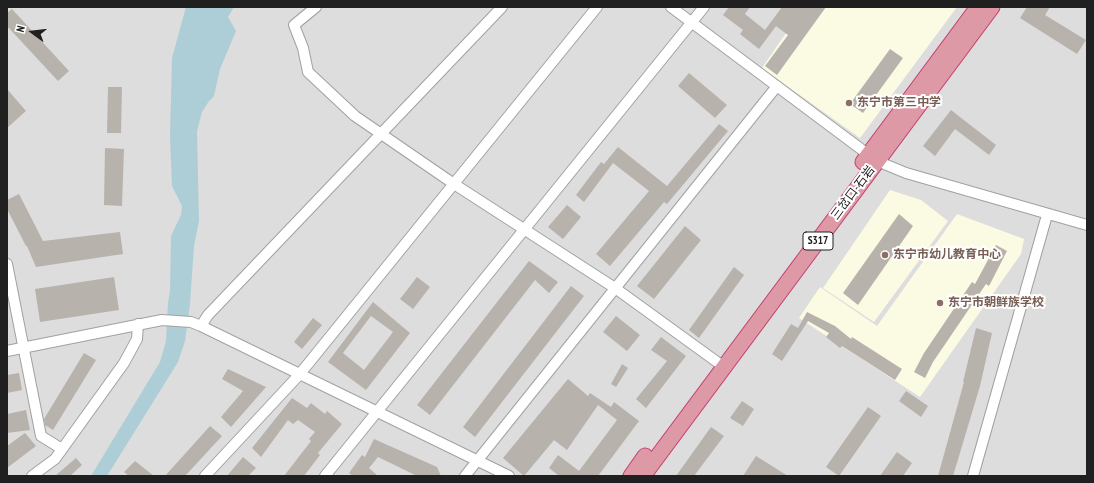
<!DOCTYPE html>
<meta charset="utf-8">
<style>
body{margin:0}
#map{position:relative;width:1094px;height:483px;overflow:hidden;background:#efede7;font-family:"PT Sans Narrow",sans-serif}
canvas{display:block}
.frame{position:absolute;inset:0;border:8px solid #202020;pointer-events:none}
.north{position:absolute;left:12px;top:12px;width:40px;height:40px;-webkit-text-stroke:3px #fff;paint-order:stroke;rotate:285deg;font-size:11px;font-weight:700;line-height:16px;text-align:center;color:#202020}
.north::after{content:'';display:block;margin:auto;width:14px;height:18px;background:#202020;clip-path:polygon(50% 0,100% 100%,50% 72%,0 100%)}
</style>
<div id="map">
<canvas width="1094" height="483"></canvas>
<div class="frame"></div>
<div class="north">N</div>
</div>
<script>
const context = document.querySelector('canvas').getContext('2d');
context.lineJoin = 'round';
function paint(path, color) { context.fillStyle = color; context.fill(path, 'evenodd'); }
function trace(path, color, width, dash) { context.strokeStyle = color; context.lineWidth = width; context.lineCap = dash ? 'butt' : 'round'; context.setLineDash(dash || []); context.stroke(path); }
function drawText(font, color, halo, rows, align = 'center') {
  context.font = font + ' "PT Sans Narrow","Noto Sans SC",sans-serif'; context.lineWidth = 4; context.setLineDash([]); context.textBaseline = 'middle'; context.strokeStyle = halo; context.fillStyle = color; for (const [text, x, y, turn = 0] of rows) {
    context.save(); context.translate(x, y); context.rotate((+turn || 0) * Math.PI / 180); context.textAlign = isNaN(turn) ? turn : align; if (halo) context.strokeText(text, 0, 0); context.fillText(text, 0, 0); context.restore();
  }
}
paint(new Path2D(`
 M7,7H1087V476H7Z`), '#dedddd');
paint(new Path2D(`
 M804,7H957L860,138L762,68Z
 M890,190L921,200L948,221L874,322L823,288Z
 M957,214L1024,239L1021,254L920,397L799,318L820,287L877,326Z`), '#fbfbe4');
paint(new Path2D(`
 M186,7H234L228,17L236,31L220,69L214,96L209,101L202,112L197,131L199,221L194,246L190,304L185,341L178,362L107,476H91L160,362L166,341L168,303L170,291L171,236L181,215L182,206L172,186L170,136L172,58Z`), '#adced7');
paint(new Path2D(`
 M729,7H750L745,14L765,30L782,7H826L777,75L765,66L788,35L776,26L759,49L740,34L743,30L723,15Z
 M1027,7H1050L1045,15L1086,40L1077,54L1020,18Z
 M12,9L69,71L58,81L7,26V13Z
 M890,49L903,58L863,113L850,104Z
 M689,73L727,105L715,118L678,86Z
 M108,87H122L121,133H107Z
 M7,89L26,111L7,128Z
 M951,110L996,145L989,155L955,129L935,156L923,146Z
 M719,124L728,131L667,204L664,202L610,266L596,254L649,191L613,163L584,202L576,195L601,162L604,164L618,147L667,186Z
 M105,148L124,149L122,206L104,205Z
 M19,194L43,241L120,232L123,254L36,267L27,246H26L7,209V200Z
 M567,205L581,217L563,239L548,227Z
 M899,214L913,226L858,305L843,293Z
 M685,226L701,240L654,299L637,286Z
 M996,245L1007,251L989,286L986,284L933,362L925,378L914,372L924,353L972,282L975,284Z
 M529,261L558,282L549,293L535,280L430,415L417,405Z
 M734,267L744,275L699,338L689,330Z
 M114,277L119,310L40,322L35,289Z
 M417,277L430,287L413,309L400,299Z
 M571,286L584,296L475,437L463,427Z
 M373,302L410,333L366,390L328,362ZM371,316L393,332L364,370L343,353Z
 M807,312L835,326L851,339L852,337L902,369L895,380L842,346L840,348L826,337L829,333L808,321L782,361L772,354L791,324L798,328Z
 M616,316L640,335L627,351L603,332Z
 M313,318L322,325L302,349L294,342Z
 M976,328L992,333L980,386L953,476H938L964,382H963Z
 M661,337L686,356L646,408L636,399L667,361L651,350Z
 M84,353L96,360L53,430L45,425L44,419Z
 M622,364L628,368L616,387L611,384Z
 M228,369L266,387L231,427L221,417L243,391L222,379Z
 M19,373L22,390L7,393V375Z
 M568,379L588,396L590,393L611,407L614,402L639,421L598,476H559L549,468L558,455L579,471L617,420L598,405L567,450L554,440L524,476L503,458Z
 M906,391L928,406L921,417L899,401Z
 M292,398L307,408L311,403L325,414L327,411L342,424L318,453L320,455L304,476H284L311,441L309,439L315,432L298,420L293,424L288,420L261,457L252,448Z
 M742,401L754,409L743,426L730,418Z
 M868,407L881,416L839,476L826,467Z
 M26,410L30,430L7,433V414Z
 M210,426L222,436L185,476H165Z
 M711,427L724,436L694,476H676Z
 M25,433L36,446L7,468V446Z
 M374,439L437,467L441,476H417L378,457L369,468L378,476H353L349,473L362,455L365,457Z
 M897,452L912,463L903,476H880Z
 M756,456L788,476H743Z
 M243,457L256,468L248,476H227Z
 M76,458L82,465L70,476H55Z
 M135,461L154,476H129L124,472Z`), '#b8b2ad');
const minor = new Path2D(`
 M316,7L294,25L303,48L308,72L355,116L454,184L615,288L724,367
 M671,7L877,161L906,173L1087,225
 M7,264L41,436L62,449
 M201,326L208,315L502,7
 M7,351L162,320L191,322L201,326L509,476
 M32,476L55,459L124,363L137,339L138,324
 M205,476L299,375L597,7
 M325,476L704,7
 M465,476L777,86
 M973,476L1047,215`);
const highway = new Path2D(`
 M863,162L978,7
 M631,476L645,456
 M643,476L992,7`);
trace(minor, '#a1a1a1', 12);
trace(highway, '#c63c6d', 17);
trace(minor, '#fff', 10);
trace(highway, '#dd99a6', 15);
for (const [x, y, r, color] of [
 [849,103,4,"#8d6e63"],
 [885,255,4,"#8d6e63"],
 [940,303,4,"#8d6e63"]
]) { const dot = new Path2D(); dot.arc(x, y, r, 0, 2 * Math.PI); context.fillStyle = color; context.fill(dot); trace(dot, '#fff', 1.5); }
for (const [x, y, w] of [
 [818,241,30]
]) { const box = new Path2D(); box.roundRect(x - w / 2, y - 9, w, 18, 3); context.fillStyle = '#fff'; context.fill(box); trace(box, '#202020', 1); }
drawText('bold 11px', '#202020', null, [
 ["S317",818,241]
]);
drawText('bold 12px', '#785e54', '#fff', [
 ["东宁市第三中学",857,103],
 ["东宁市幼儿教育中心",893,255],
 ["东宁市朝鲜族学校",948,303]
], 'left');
drawText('12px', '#202020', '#fff', [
 ["三岔口-石岩",853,193,-53]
]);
</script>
